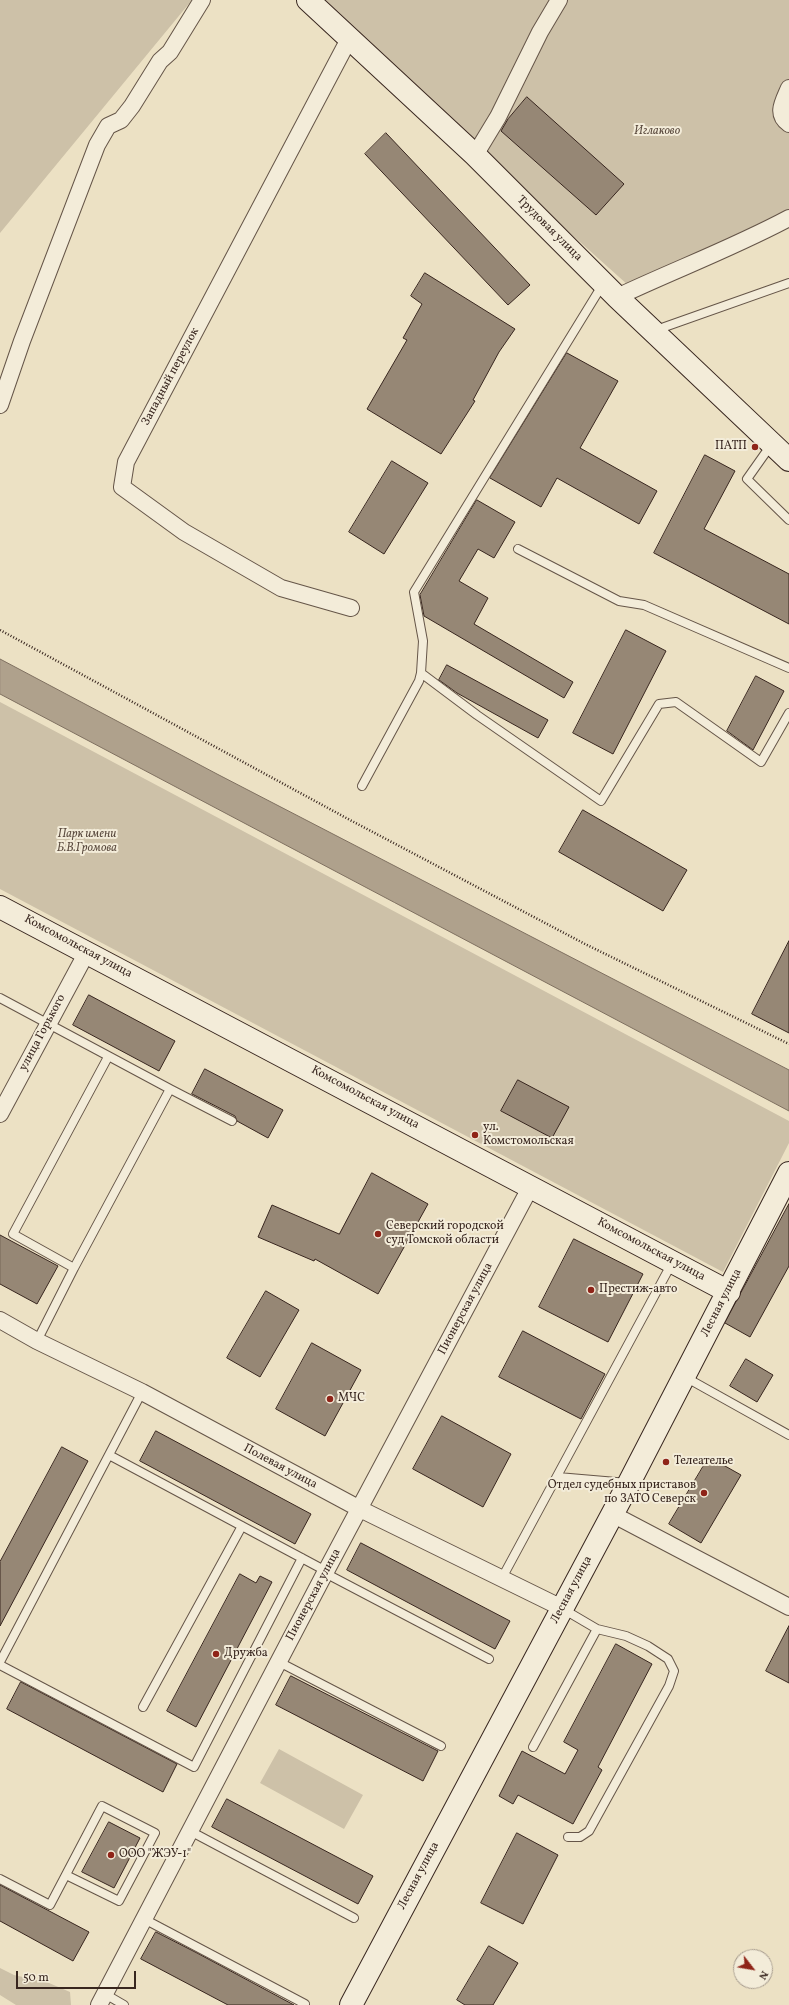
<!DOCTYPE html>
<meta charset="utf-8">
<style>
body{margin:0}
#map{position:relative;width:789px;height:2005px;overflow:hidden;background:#ece1c4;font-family:Vollkorn,serif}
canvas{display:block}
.north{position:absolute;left:733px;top:1949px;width:40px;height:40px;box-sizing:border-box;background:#f3ecd9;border:1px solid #a89d8f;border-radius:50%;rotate:121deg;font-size:11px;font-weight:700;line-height:16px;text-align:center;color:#38261f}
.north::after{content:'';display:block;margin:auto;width:14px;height:18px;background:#8f2418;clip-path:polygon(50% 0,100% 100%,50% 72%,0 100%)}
.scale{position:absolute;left:16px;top:1971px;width:120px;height:18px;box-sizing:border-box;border:2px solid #38261f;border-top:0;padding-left:5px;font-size:12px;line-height:14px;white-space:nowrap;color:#38261f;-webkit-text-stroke:3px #f3ecd9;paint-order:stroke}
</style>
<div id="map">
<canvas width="789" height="2005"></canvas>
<div class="north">N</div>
<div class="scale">50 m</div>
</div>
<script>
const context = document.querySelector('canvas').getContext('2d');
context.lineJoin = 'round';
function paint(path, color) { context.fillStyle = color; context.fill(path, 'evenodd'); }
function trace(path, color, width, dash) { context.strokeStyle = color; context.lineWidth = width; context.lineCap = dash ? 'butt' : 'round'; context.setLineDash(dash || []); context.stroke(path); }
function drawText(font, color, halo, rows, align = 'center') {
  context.font = font + ' Vollkorn,serif'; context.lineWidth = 4; context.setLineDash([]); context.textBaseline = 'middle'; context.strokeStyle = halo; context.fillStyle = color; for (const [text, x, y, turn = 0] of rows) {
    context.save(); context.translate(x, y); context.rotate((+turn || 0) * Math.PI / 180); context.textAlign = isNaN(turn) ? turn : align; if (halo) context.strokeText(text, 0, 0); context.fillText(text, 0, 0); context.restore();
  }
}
paint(new Path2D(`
 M0,0H192L0,233Z
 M310,0H789V224L638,294Z
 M0,702L789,1121V1143L723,1272L0,889Z
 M279,1749L363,1795L344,1829L260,1783Z
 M0,1968L14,1975L49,1983L70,1992L71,2005H16L0,1995Z`), '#cdc1a8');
const water = new Path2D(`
 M0,659L217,774L789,1070V1111L0,694Z`);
paint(water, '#afa18c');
trace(water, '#7f7060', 1);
const building = new Path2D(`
 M527,97L624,184L596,215L501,131L508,119Z
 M386,133L530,285L508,305L365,154Z
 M425,273L515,329L499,352L473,400L475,401L441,454L367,409L407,340L403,338L422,304L411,296Z
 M567,353L618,381L580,448L657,491L639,524L557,478L541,507L490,478Z
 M705,455L735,471L704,529L789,574V624L654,553Z
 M392,461L428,483L384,554L349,532Z
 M477,500L515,522L494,558L478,549L459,581L488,598L474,624L573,682L564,698L424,616L420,595Z
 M626,630L666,651L613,754L573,733Z
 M447,665L548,720L538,738L457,693L439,680Z
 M756,676L784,691L753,750L727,731Z
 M583,810L687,870L663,911L559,852Z
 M789,941V1033L752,1014Z
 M89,995L175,1041L159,1071L73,1025Z
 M205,1069L283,1110L268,1138L237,1121L235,1116L192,1094Z
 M518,1080L569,1107L552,1138L501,1111Z
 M372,1173L428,1204L378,1294L315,1259L314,1261L258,1237L272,1205L339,1234Z
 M789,1204V1266L750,1337L725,1323Z
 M0,1235L58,1266L37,1304L0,1284Z
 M574,1239L643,1274L608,1342L539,1307Z
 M266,1291L299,1310L260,1377L227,1358Z
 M523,1331L605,1374L581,1419L499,1377Z
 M312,1343L361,1370L325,1436L276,1409Z
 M746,1359L773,1375L757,1402L730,1386Z
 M442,1416L511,1454L483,1507L413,1469Z
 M156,1431L311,1514L295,1544L140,1461Z
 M62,1447L88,1461L0,1626V1562Z
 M709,1457L741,1475L701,1543L669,1524Z
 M361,1543L510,1621L495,1649L347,1570Z
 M240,1574L256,1583L260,1576L272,1582L196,1727L167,1711Z
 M789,1626V1683L766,1671Z
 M616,1644L652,1664L598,1767L602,1770L573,1824L518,1795L513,1804L499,1796L522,1751L565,1774L578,1750L564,1742Z
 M291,1676L438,1751L423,1781L276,1705Z
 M21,1682L177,1764L163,1792L7,1709Z
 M227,1799L373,1876L358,1904L212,1827Z
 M109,1822L140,1838L114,1888L82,1872Z
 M517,1833L558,1855L523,1924L481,1903Z
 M0,1885L89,1932L73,1961L0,1921Z
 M156,1932L197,1953L294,2005H228L141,1959Z
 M489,1946L518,1963L493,2005H465L457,2000Z`);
paint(building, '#968775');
trace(building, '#38261f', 1);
const lane = new Path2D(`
 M656,330L789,283
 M771,445L747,479L789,520
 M518,549L619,601L644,605L789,668
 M421,673L423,641L414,592L603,284
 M362,786L419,681L421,673L477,715L601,801L659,704L676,702L761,762L789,713
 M0,998L170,1089L74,1268L13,1234L108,1057
 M170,1089L232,1121
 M37,1341L74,1268
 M685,1377L789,1435
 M109,1455L326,1571
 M558,1477L628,1483
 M325,1573L489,1659
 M502,1578L672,1263
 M563,1609L597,1629L626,1636L648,1646L668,1659L674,1671L669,1686L589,1831L580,1837H568
 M0,1662L142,1392
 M279,1662L441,1746
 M0,1665L194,1767L302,1558
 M143,1707L242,1526
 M533,1747L597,1629
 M190,1831L354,1918
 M0,1879L50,1905L102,1806L155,1833L119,1901L66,1875
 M144,1919L305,2004
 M105,1994L124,2005`);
const street = new Path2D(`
 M349,39L126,462L122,487L184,532L281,588L351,608
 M789,88C783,102 775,114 789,124
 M475,155L498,117L540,32L559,0
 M617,297C674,270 733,248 789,218
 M0,405L22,341L97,145L108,126L121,120L132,106L160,61L170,52L202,0
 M0,1114L87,952
 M0,1320L37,1341L142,1392L360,1509L562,1608
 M612,1514L789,1607
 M99,2005L325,1573L531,1186`);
const secondary = new Path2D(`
 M308,0L475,155L617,297L789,460
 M0,907L729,1292
 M351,2005L629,1483L789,1173`);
trace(lane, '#655548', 10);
trace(street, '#655548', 18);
trace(secondary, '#38261f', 24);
trace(new Path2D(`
 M0,630L350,820L585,944L789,1044`), '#38261f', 2.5, [1, 2]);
trace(lane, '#f3ecd9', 8);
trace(street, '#f3ecd9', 16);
trace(secondary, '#f3ecd9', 22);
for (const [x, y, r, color] of [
 [755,447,4,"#8f2418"],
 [475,1135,4,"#8f2418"],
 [378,1234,4,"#8f2418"],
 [591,1290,4,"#8f2418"],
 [330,1399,4,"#8f2418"],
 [666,1462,4,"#8f2418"],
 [704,1493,4,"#8f2418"],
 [216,1654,4,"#8f2418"],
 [111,1855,4,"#8f2418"]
]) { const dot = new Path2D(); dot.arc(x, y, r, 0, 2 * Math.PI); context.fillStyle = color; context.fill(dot); trace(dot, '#f3ecd9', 1.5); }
drawText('italic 12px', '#5d4d41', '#f3ecd9', [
 ["Иглаково",657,132],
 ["Парк имени",87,835],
 ["Б.В.Громова",87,849]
]);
drawText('12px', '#38261f', '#f3ecd9', [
 ["Трудовая улица",549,229,45],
 ["Западный переулок",171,377,-62],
 ["Комсомольская улица",78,947,28],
 ["улица Горького",43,1033,-62],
 ["Комсомольская улица",365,1098,28],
 ["Комсомольская улица",651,1250,28],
 ["Лесная улица",722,1303,-63],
 ["Пионерская улица",466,1309,-62],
 ["Полевая улица",280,1467,28],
 ["Лесная улица",572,1590,-62],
 ["Пионерская улица",314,1595,-62],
 ["Лесная улица",419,1876,-62]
]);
drawText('12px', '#38261f', '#f3ecd9', [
 ["ПАТП",747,447,"right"],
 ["ул.",483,1128],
 ["Комстомольская",483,1142],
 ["Северский городской",386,1227],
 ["суд Томской области",386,1241],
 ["Престиж-авто",599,1290],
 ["МЧС",338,1399],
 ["Телеателье",674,1462],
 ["Отдел судебных приставов",696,1486,"right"],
 ["по ЗАТО Северск",696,1500,"right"],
 ["Дружба",224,1654],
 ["ООО \"ЖЭУ-1\"",119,1855]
], 'left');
</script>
